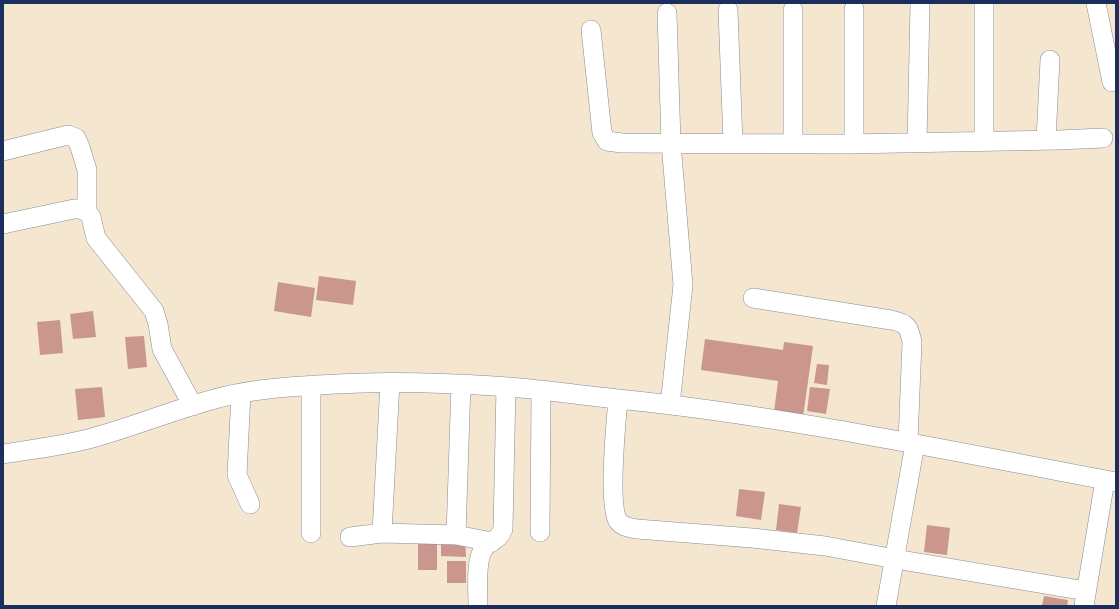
<!DOCTYPE html>
<style>
body{margin:0}
#map{position:relative;width:1119px;height:609px;overflow:hidden;background:#f4e6cf;font-family:"Playpen Sans",sans-serif}
canvas{display:block}
.frame{position:absolute;inset:0;border:4px solid #1b2f5e;pointer-events:none}
</style>
<div id="map">
<canvas width="1119" height="609"></canvas>
<div class="frame"></div>
</div>
<script>
const context = document.querySelector('canvas').getContext('2d');
context.lineJoin = 'round';
function paint(path, color) { context.fillStyle = color; context.fill(path, 'evenodd'); }
function trace(path, color, width, dash) { context.strokeStyle = color; context.lineWidth = width; context.lineCap = dash ? 'butt' : 'round'; context.setLineDash(dash || []); context.stroke(path); }
paint(new Path2D(`
 M319,276L356,281L353,305L316,300Z
 M278,282L315,288L311,317L274,311Z
 M93,311L96,337L73,339L70,314Z
 M60,320L63,353L40,355L37,322Z
 M144,336L147,367L128,369L125,337Z
 M705,339L783,350L784,342L813,346L803,417L774,412L778,381L701,370Z
 M817,364L829,365L827,385L814,383Z
 M102,387L105,417L78,420L75,389Z
 M810,387L830,389L826,414L807,411Z
 M739,489L765,492L761,520L736,516Z
 M779,504L801,507L797,533L776,530Z
 M927,525L950,528L947,555L924,552Z
 M418,536L437,537V570H418Z
 M441,536H465L466,557L441,556Z
 M447,561H466V583H447Z
 M1044,596L1068,600L1067,606H1042Z`), '#ca968d');
const minor = new Path2D(`
 M1096,3L1112,82L1116,81
 M854,9V144
 M728,10L733,143
 M667,13L671,143L683,285L670,405
 M591,30L602,133L607,141L622,143L847,144L1058,140L1103,138
 M1046,140L1050,60
 M984,141V3
 M793,143V10
 M917,143L920,5
 M3,151L68,135L76,138L80,147L87,170V212
 M3,224L74,209H81L87,212L91,217L96,238L154,311L158,324L162,349L193,406
 M753,298L891,320C907,323 909,327 912,342L908,442
 M311,385V533
 M241,393L237,475L250,504
 M618,399C616,422 608,504 618,521C623,527 630,528 637,529L752,538L825,546L895,559L1086,591
 M3,454C33,449 63,446 92,438C132,427 171,411 211,400C245,390 283,387 318,385C376,381 435,382 494,386C535,388 577,395 618,399C786,416 951,451 1116,482
 M540,532L541,391
 M382,533L390,382
 M456,535L461,384
 M350,537L382,533L456,535L492,542
 M478,606C478,591 475,560 484,548C491,539 498,542 503,529L506,387
 M886,606L915,444
 M1084,606L1105,480`);
trace(minor, '#888a96', 20);
trace(minor, '#fff', 19);
</script>
